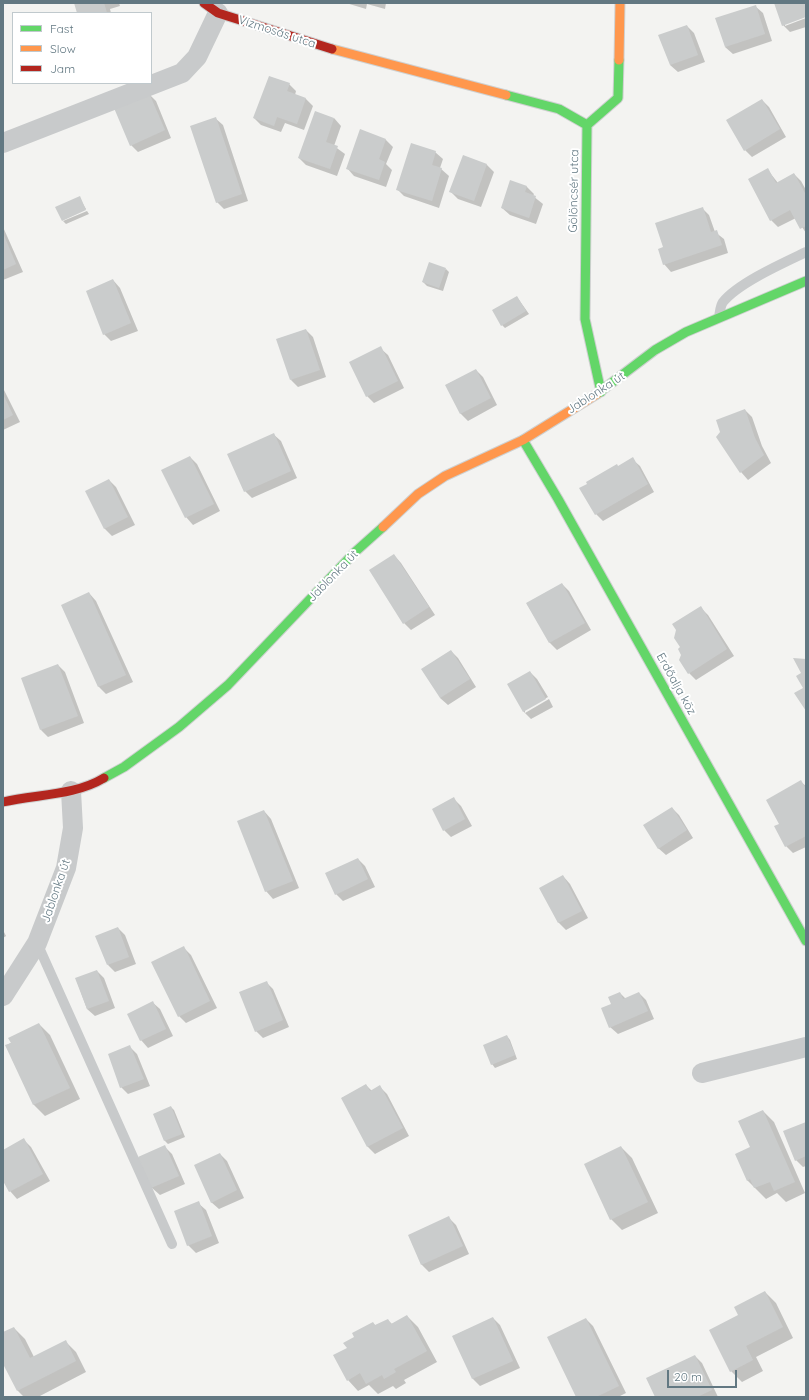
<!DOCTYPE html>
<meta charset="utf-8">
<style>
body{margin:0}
#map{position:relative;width:809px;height:1400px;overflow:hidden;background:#f3f3f1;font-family:Quicksand,sans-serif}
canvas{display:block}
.frame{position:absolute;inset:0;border:4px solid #627882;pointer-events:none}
.legend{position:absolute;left:12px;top:12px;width:140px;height:72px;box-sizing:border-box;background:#fff;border:1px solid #c0c9cd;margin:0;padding:5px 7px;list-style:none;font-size:12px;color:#627882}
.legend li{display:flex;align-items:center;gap:8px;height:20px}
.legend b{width:20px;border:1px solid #c0c9cd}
.scale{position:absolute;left:667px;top:1370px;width:70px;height:18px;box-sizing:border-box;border:2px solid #627882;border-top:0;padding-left:5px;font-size:12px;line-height:14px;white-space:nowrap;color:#627882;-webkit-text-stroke:3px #fff;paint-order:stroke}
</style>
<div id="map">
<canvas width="809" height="1400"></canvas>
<div class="frame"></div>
<ul class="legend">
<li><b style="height:5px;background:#63d668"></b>Fast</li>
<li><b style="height:5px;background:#ff974d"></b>Slow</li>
<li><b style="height:5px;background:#b3261e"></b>Jam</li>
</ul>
<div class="scale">20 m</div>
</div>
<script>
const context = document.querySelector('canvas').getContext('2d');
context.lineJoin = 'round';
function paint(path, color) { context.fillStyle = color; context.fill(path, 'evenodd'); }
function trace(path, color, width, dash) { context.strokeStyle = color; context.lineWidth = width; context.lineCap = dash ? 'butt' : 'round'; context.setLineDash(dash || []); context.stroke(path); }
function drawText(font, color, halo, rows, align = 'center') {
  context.font = font + ' Quicksand,sans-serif'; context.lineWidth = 4; context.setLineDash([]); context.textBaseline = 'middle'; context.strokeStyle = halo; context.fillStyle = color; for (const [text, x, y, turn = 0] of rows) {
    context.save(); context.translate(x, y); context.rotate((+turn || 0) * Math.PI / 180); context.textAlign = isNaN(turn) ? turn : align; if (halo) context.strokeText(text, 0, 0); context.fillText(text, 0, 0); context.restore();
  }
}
paint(new Path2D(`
 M75,3H119L120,6L110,9L111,13H78Z
 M346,3H386L385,9L367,4L366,9Z
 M775,3H806V16L785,23V26L806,18V27L790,32L783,25Z
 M755,6L763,13L772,41L733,54L725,47Z
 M687,26L694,33L705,62L678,72L670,65Z
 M289,84L296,91L295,95L306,99L313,106L304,130L285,123L281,132L261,125L254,118Z
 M149,94L156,101L171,138L138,152L131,145Z
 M762,100L769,107L786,137L752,157L745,150Z
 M215,118L223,125L248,201L224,209L217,202Z
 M334,118L341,126L334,146L345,154L337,176L306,165L299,158Z
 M361,130L386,140L393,147L386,164L392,170L386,187L354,176L347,168Z
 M435,152L443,159L440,168L449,176L439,208L404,196L397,189Z
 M464,156L487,165L494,172L481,207L458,199L451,192Z
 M767,169L778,183L794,174L801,181L806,190V233L796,218L778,227L771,220Z
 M511,182L527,187L534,194L533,196L543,204L536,224L510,215L502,208Z
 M79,197L86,209L62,220Z
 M702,208L709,215L715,232L724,239L728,253L671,272L664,264V248Z
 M87,211L89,214L66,224L63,221Z
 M3,227L23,272L3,280Z
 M446,269L449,272L443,291L427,286L423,282Z
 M113,280L120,288L138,331L111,341L104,334Z
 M517,297L529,314L505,328L502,325Z
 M306,330L313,337L326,377L298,387L291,380Z
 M380,348L388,355L404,388L374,403L367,396Z
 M476,370L483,377L497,405L468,421L461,414L446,385Z
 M3,388L20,422L3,430Z
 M745,410L752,417L762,446L771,463L748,480L741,472L717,437Z
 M273,434L281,441L297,478L252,498L245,491Z
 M190,457L197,464L220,511L193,525L186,517Z
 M632,459L640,466L654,492L603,521L596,514L588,484Z
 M109,480L116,487L135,525L112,536L105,529L87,492Z
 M394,555L401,563L435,615L411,630L404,623Z
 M562,584L569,591L591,630L557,650L550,643L527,604Z
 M89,593L96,601L133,682L106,694L99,687L63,605Z
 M701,608L708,615L734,656L696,680L689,673Z
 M451,651L458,658L476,687L448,705L440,698Z
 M58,665L65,672L84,723L48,737L41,730Z
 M530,672L537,679L548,697L525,710V713L549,699L553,707L531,719L524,712L508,684Z
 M801,782L806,786V847L793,853L786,846L780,824Z
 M454,799L461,806L472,826L451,837L444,830Z
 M672,808L679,815L693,838L666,855L658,848Z
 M264,811L271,819L299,888L273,899L266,891Z
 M358,859L365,866L375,887L343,901L336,894Z
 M563,876L570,884L588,918L566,930L559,923L541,888Z
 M118,928L125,935L136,964L115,972L108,965Z
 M3,930L6,936L3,938Z
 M184,948L191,955L217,1008L186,1023L179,1016Z
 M97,971L104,978L115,1008L95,1016L87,1009L76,979Z
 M266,982L273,989L289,1027L263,1038L256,1031Z
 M620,993L626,999L639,993L646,1000L654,1019L618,1034L610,1027L612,1005Z
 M152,1002L160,1009L173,1036L148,1048L141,1040Z
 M39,1024L50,1035L80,1099L45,1116L34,1105L6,1046Z
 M507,1036L510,1040L517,1059L495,1068L492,1064Z
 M130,1047L137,1054L150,1086L128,1094L121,1087Z
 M366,1085L372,1091L380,1087L387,1094L409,1136L375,1154L368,1147L342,1098Z
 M171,1107L174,1110L185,1137L168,1144L165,1141L154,1114Z
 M763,1111L774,1122L805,1193L786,1202L777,1193L766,1199L747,1180L752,1148Z
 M806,1123V1166L803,1167L796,1160Z
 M24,1140L31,1147L50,1181L17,1199L10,1191L3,1178V1151Z
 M165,1147L172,1154L185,1184L160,1195L152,1188L139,1158Z
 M621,1147L632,1158L658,1213L622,1230L611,1219Z
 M220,1154L227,1161L244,1198L219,1209L211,1202Z
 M198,1203L206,1210L219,1243L196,1253L188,1245Z
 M449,1218L456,1225L469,1254L429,1272L422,1265L409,1236Z
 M765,1292L776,1303L793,1338L756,1357L763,1371L742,1382L731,1371L739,1315Z
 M407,1316L418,1327L437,1362L404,1380L406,1383L396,1389L393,1386L378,1394L369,1385L358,1391L348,1380V1348L355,1337L373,1323L376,1326L388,1320L392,1324Z
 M493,1318L500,1325L520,1368L480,1386L473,1379L453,1336Z
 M586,1319L593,1326L626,1393L618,1397H578Z
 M14,1328L25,1339L34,1357L66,1342L76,1352L86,1372L38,1397H24L18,1391L3,1362V1334Z
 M695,1356L702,1363L718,1397H656Z`), '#0003');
paint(new Path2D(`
 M74,3H104L107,13H77Z
 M774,3H806V17L782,26Z
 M756,5L765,34L725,47L715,18Z
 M687,25L698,55L670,65L658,35Z
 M269,76L290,83L287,91L306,98L297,124L277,117L274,126L253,118Z
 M149,93L165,130L130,146L114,108Z
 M762,99L780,129L744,151L726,120Z
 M315,111L334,118L326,142L338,146L330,169L298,158Z
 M216,117L242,194L216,203L190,126Z
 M360,129L386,139L379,159L385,162L379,180L346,169Z
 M411,143L436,151L432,165L442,168L432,201L396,190Z
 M463,155L487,164L474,201L449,192Z
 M768,168L776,183L794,173L806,195V226L800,229L790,210L770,221L748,179Z
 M510,180L527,186L525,192L536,196L529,218L501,208Z
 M80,196L86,210L62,221L55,207Z
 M703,207L711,232L717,230L722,245L663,265L658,249L663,247L655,223Z
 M3,233L16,264L3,270Z
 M429,262L446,268L439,288L422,282Z
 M113,279L131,323L103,335L86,291Z
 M517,296L526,311L501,326L492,310Z
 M306,329L320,370L290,380L276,339Z
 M381,346L398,381L366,397L349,362Z
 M476,369L491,398L460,414L445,385Z
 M3,394L13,415L3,420Z
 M745,409L755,438L764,455L740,473L716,437L720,432L716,420Z
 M274,433L291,471L244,492L227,454Z
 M190,456L214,504L185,518L161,470Z
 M633,457L648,484L595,515L579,488L587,484L586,482L617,464L618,466Z
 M109,479L128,517L104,529L85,491Z
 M394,554L429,607L403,624L369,570Z
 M562,583L585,623L549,643L526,603Z
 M89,592L126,675L98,687L61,605Z
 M701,606L727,649L688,674L679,660L681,655L678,649L680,647L674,638L676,630L672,624Z
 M451,650L470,679L440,698L421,669Z
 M793,658L806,659V711L794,693L803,688L796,676L801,673Z
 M58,664L78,716L40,730L21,678Z
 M530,671L546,699L523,712L507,684Z
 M801,780L806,789V836L785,847L774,826L779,824L766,800Z
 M454,797L465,819L443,831L432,809Z
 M672,807L687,830L658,849L643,825Z
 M264,810L293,881L265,892L237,821Z
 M358,858L368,879L335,895L325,873Z
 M563,875L582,911L558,923L539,888Z
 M118,927L129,957L107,965L95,936Z
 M184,946L210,1001L178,1017L151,962Z
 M97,970L109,1001L87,1009L75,978Z
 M267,981L283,1020L255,1032L239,992Z
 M620,992L623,999L639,992L648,1011L609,1028L601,1008L611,1004L608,997Z
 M153,1001L166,1029L140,1041L127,1014Z
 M39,1023L70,1088L33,1105L5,1045L11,1043L8,1038Z
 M507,1035L515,1055L491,1065L483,1045Z
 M130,1045L144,1079L120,1088L108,1054Z
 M366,1084L370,1091L380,1085L403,1128L367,1147L341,1098Z
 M171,1106L182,1134L164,1141L153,1114Z
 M763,1110L795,1182L774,1191L770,1182L754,1188L750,1179L747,1181L735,1154L750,1147L738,1121Z
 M806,1122V1156L795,1161L783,1131Z
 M24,1138L43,1174L9,1192L3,1181V1150Z
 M165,1145L179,1176L151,1188L138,1157Z
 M621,1146L648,1202L610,1220L584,1164Z
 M220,1153L237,1190L211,1203L194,1165Z
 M199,1201L212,1236L187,1246L174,1211Z
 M449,1216L463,1246L421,1265L408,1235Z
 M765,1291L783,1327L746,1346L753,1360L730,1372L709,1330L738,1315L734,1307Z
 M407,1315L427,1351L394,1369L396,1372L384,1379L382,1375L366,1384L360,1373L347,1381L333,1355L347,1348L343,1343L354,1337L352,1333L373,1322L375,1325L388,1319L391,1324Z
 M493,1317L513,1361L472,1379L452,1336Z
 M586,1318L619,1386L596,1397H576L547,1337Z
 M14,1327L30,1358L66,1340L76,1361L17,1391L3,1364V1332Z
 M695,1355L712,1390L697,1397H655L646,1378Z`), '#cacccc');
const fast = new Path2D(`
 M506,95L559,109L587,125
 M601,392L585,319L587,125L618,98L619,60
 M597,394L655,350L686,332L806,281
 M523,440L558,499L806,941
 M104,778L124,767L179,727L228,685L355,552L383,527`);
const slow = new Path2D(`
 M332,49L506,95
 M619,60L620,3
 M383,527L418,494L445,476L523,440L597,394`);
const jam = new Path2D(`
 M204,3L218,13L332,49
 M3,802C36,794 74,796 104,778`);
trace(fast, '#ced0d0', 11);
trace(slow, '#ced0d0', 11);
trace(jam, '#ced0d0', 11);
trace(new Path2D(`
 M719,317C720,313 720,306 723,302C738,283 783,263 806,252
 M37,943L172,1244`), '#c8cacb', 10);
trace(new Path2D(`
 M3,143L182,73L197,57L218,13
 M3,996L37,943L66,868L73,828L71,791
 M702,1073L806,1047`), '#c8cacb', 20);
trace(fast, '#63d668', 9);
trace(slow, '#ff974d', 9);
trace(jam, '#b3261e', 9);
drawText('12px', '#627882', '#fff', [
 ["Vízmosás utca",277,32,18],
 ["Gölöncsér utca",574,191,-89],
 ["Jablonka út",596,393,-33],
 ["Jablonka út",333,576,-46],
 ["Erdőalja köz",676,684,61],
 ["Jablonka út",56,891,-71]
]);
</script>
